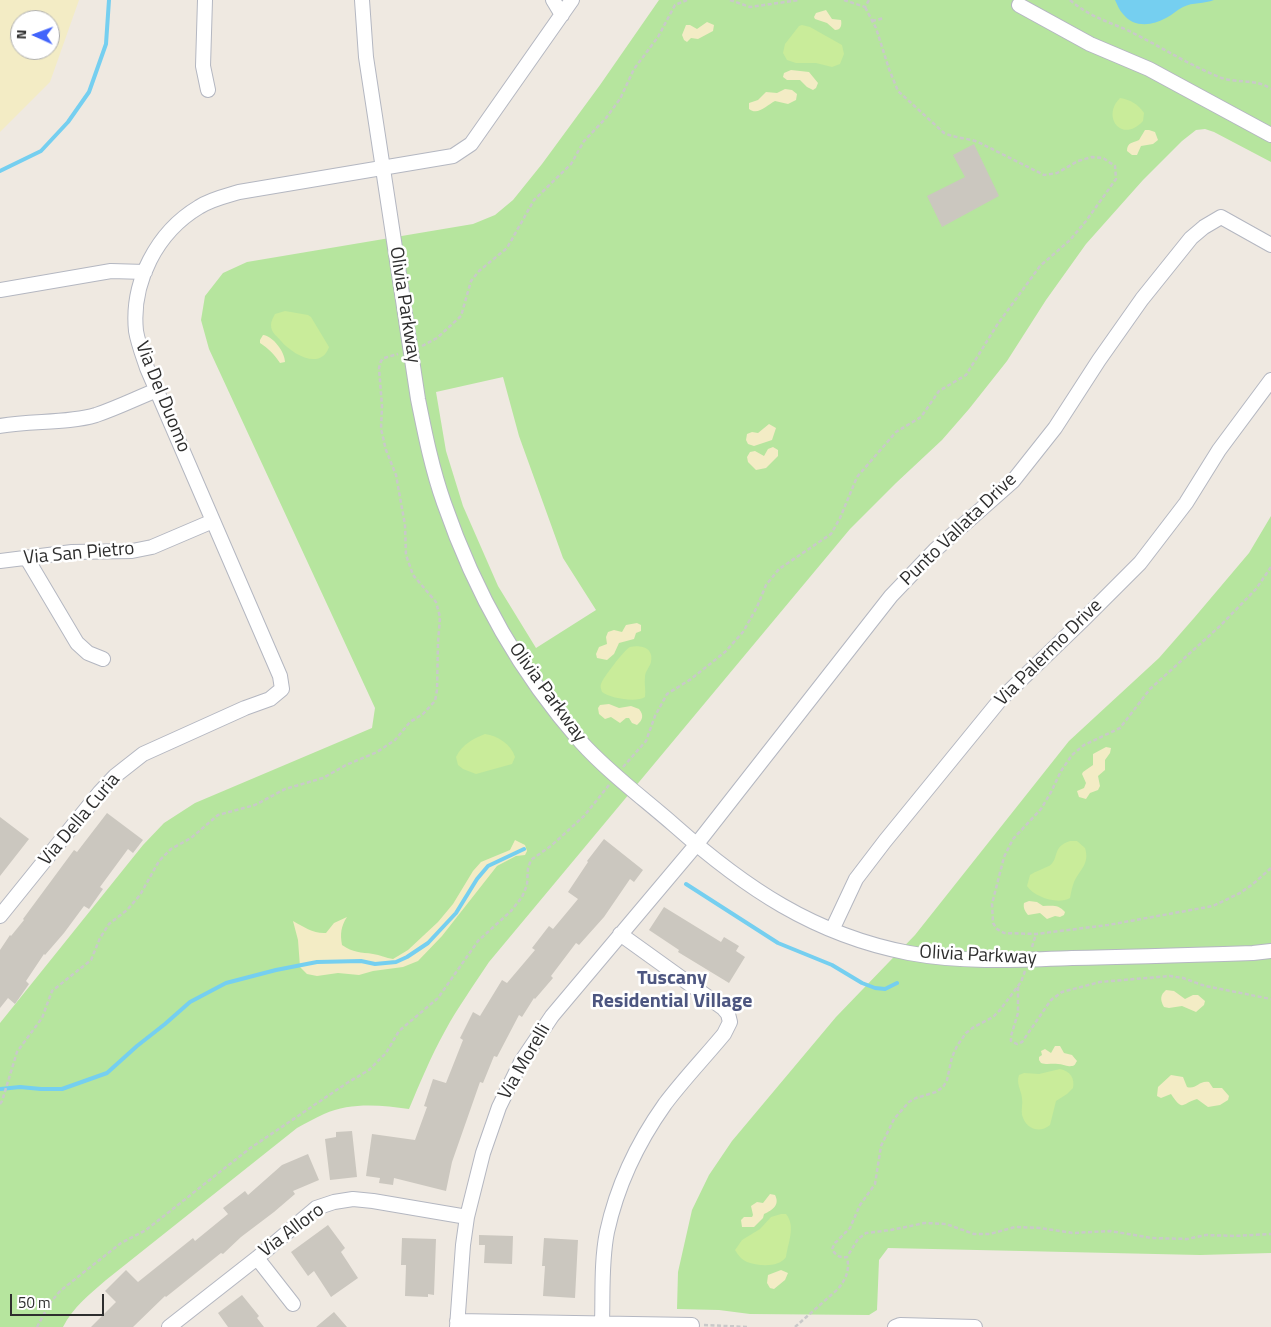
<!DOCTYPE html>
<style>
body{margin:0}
#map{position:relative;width:1271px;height:1327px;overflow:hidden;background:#efe9e1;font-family:"Titillium Web",sans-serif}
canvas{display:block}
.north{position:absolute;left:10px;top:10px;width:50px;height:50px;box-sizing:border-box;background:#fff;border:1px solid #ababab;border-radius:50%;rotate:272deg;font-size:14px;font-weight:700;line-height:20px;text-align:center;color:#2e2e2e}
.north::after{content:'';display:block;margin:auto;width:18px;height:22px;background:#4264fb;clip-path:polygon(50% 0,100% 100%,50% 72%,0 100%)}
.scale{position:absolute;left:10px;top:1294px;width:94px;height:22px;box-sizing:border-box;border:2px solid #2e2e2e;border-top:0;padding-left:6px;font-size:15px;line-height:18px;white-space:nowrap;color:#2e2e2e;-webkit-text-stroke:4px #fff;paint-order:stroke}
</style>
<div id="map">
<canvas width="1271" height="1327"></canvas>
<div class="north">N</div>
<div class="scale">50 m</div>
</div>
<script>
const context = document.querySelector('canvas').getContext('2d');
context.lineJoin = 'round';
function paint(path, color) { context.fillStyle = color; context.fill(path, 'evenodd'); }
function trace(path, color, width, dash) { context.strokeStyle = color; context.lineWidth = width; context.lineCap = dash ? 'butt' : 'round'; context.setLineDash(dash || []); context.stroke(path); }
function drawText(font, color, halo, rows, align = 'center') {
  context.font = font + ' "Titillium Web",sans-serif'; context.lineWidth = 5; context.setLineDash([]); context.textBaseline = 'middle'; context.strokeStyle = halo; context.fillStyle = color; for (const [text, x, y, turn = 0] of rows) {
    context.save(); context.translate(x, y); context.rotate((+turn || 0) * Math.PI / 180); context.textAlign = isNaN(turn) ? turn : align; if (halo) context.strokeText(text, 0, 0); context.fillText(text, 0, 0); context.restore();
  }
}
paint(new Path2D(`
 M659,0H1271V162L1214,132L1205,129L1196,130L1182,141L1143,180L1086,244L1046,300L1007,361L969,409L942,440L896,483L850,529L489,962C474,985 458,1007 445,1031C431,1056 420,1083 409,1109C381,1105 351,1102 324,1114C315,1118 306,1123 297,1128L106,1280C90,1294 73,1307 63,1327H0V1023L143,845L164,823L195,803L372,728L375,708L209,349L201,320L205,296L223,273L247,262L473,224L495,215L513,200L542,164L600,85ZM503,377L519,436L563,558L596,610L536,648L498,586L463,506L446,451L436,392Z
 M1271,516V1253L1200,1255L888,1248L879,1260L877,1310L869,1315L750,1314L719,1310L677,1309L678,1272L692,1210L709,1175L732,1141L836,1017L915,935L1069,741L1159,658L1194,618L1249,553Z`), '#b6e59e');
paint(new Path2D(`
 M0,0H79L50,82L0,132ZM20,20H50V50H20Z
 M826,10L832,19L841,20C842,25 841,30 835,30L827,23L815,19L814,17L816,13Z
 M707,22L714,25L713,31L698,39L691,38L687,42L684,40L682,35L686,25H690L697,29Z
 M791,70L809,72L818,83L816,88L813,90L807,87L800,80H787L783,77L784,73Z
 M785,89L792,90L797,94L796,100L788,104L775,101C767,105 758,116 749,109V103L758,100L766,92L777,93Z
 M1145,130H1149L1155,132L1158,140L1153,144L1141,146L1137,155H1132L1127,151C1127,142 1133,143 1139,140Z
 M263,335C273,336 285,352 285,362L280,363C274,354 268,348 260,343V340Z
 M769,424L776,428L772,440L754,446L748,444L746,440L747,434L752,432L758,433Z
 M773,447L778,450V456L766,468L756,470L748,462L747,457L750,452L755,451L764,456L768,449Z
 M637,623L641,625V631L636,633L634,639L619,643L614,654L607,660L597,658L596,654L599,647L607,644L606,637L608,632L614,630L622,632L626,625Z
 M609,704L619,708L631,706L639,709C644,715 643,720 637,725L632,723L629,718H626L620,723L611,717L605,719L599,714L598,708L600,705Z
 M1106,747L1111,748L1110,753L1105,760V770L1098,776L1100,786L1098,790L1090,793L1086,799L1079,797L1077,791L1084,788L1086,783L1082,774L1083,772L1093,765V754Z
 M515,840L525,845L527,851L525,855L516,856L497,866L442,936L418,961L403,967L373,971L359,975L338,973L317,976L307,974L300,967L298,940L293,921C304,927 314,934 326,933L334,923L347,917C341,926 340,934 342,945C353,953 361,952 373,954C380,955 386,958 393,959L408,950L438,922L453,904L473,871L481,862L510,850Z
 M1029,901L1037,902L1043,906C1052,906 1058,904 1065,912L1064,915L1060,917L1055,916L1047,919L1040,913L1028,915C1025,911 1023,908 1024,903Z
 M1166,990L1174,991L1185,999L1193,995H1198L1205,1001L1204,1005L1196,1012L1182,1006L1169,1008L1164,1007C1160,1000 1160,995 1166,990Z
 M1055,1046H1060L1064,1053L1072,1055L1077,1061C1075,1064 1075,1066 1071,1066C1067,1067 1062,1064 1058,1064C1052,1063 1047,1065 1041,1063L1039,1060V1057L1042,1055L1041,1051L1045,1049L1051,1053Z
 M1171,1075L1183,1077L1187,1087C1196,1090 1199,1080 1209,1082L1213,1088H1222L1229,1096L1228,1100L1220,1105L1208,1107L1197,1099C1181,1104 1183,1112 1171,1094L1161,1098L1157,1096L1158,1087Z
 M770,1194L775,1195C780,1205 773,1210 764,1214L763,1218L754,1227H742L741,1220L744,1217H752L753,1215L751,1206L757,1202L763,1203Z
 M781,1270L788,1273L785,1280L774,1289L770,1288L767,1283L768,1275Z`), '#f3ecc5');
paint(new Path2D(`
 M802,25L810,27L842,45L844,54L840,64L832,67L816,63H796L787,60L783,53L785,44L799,26Z
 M1120,98C1131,100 1138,104 1144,113L1143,121C1122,144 1101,117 1120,98Z
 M285,311L308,315L311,317L329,347C321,371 292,354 281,341C277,336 271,333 271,325C271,321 273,318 275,314Z
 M630,647C640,645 654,647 651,662C650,667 645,671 645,677C644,683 646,690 645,697C636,703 610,698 602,692C601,688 600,687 601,684C603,678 624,650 630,647Z
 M485,734C498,736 511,744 515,757L512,764L476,774L463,769L458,765L456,757C462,745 472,739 485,734Z
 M1070,841H1077L1085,848C1090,864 1080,869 1074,882C1072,887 1071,893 1070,898C1058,905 1034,897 1027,886L1030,875C1036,871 1043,869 1049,866C1060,859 1051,847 1070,841Z
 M1060,1069C1070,1071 1075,1078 1073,1088L1067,1094L1056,1101L1050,1125C1039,1134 1026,1129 1022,1115C1021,1109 1023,1104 1022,1098C1021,1089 1016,1084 1019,1075L1024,1073L1039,1074Z
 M781,1214H786C796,1226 788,1243 786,1257C779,1268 758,1266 747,1262C742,1260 738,1255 735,1250L742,1240L760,1229L771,1217Z`), '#c9ec9a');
paint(new Path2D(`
 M1115,0H1214C1204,4 1193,2 1183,7C1177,10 1172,15 1166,18C1152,26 1134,28 1123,14C1119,10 1117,4 1115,0Z`), '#75cff0');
trace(new Path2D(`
 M0,171L41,151L68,122L89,92L106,44L109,0
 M686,884L778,943L832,965L862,983L875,988L885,989L897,983
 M0,1089L20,1087L41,1089H62L107,1073L137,1046L165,1024L190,1002L226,983L276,970L317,962L361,961L375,964L396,962L407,957L428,943L456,913L477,879L488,866L524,849`), '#75cff0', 4);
paint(new Path2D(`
 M974,144L999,196L942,227L927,196L965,177L953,155Z
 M107,813L143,840L133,853L128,849L100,887L103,889L89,909L84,906L64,933L45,955L44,954L26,981L29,984L15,1004L8,998L0,1008V950L10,935L11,936L24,920L23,919L74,850L77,852Z
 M0,817L29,839L0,876Z
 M604,839L643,870L634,882L630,879L604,917L579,945L576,943L551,976L553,978L535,999L534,998L522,1017L519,1015L497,1057L494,1056L483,1083L480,1082L452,1162L446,1191L394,1178L393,1185L379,1183L380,1178L366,1176L372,1134L415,1140L427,1107L424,1106L433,1079L446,1083L463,1040L460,1038L473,1012L480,1016L502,980L507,983L535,950L532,948L549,926L553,929L578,899L568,892L588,862L587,861Z
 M664,907L721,942L724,937L739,946L736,951L745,957L729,983L678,952L679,950L649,930Z
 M352,1131L357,1177L330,1180L325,1139L336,1137V1132Z
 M308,1154L319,1180L293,1191L295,1194L274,1212L241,1237L223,1254L221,1253L166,1297L165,1296L133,1327H91L116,1302L105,1291L126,1270L138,1282L193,1238L195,1241L228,1214L223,1208L245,1191L248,1195L282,1165Z
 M328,1225L345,1248L341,1252L358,1278L331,1297L314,1271L308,1276L291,1252Z
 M479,1235L513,1236L512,1264L484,1263L485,1245H479Z
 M402,1238L436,1239L434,1295L428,1294V1297L405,1296L406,1265H401Z
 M544,1238L578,1240L575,1298L543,1296L545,1266H542Z
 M242,1295L259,1316L257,1318L264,1327H228L218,1313Z
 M334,1312L347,1327H316Z`), '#cbc7bf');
const minor = new Path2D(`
 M205,0L203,66L208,90
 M362,0L366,57L418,399C425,434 432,469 444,503C474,590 520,673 581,742C608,772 643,798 674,825C744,887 814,935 909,953C963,963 1018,960 1072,958C1133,957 1193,955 1253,953L1271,951
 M553,0L562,15
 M1019,5L1090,44L1149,69L1271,135
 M0,290L111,271L145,272
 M0,426C31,420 66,424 96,415C117,408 137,398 157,390
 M26,557L77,643L88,653L103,659
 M0,561L72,552L132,551L152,547L213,521
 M0,916L100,792L115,776L143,754L245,708L270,699L282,689L280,676L147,368C143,356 138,343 136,331C131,282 157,232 199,207C211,199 226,196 239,192L453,156L471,144L572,0
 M832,930L856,879L885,841L1000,700L1084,619L1140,563L1186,503L1219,450L1271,380
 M257,1258L293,1304
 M457,1321L692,1325
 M602,1323C603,1293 601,1262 607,1232C617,1186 638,1142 665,1104C683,1080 705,1057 724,1034L730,1022L728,1014L723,1008L620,934
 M169,1327L257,1258L316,1208L334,1202L353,1199L373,1201L467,1217
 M457,1327L463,1245L467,1217L483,1153L499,1107L521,1062L552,1016L696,845L891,596L935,550L1013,481L1055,428L1099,360L1142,299L1191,238L1204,227L1221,217L1271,245
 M895,1327L900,1325L975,1327`);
trace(minor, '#b4b7c1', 16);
trace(new Path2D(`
 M730,0L750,7L799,0
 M844,0L865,7L869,0
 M1070,0C1087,15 1106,21 1127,30C1158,45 1187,64 1219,77C1236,84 1256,78 1271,89
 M872,21L884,18
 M422,346L437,338L461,316L471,281L479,271L507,248L534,200L571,164L584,141L606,118L620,99L634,69L658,37L675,5L687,0
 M1271,567L1256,589L1220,626L1150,689L1120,728L1084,745L1072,755L1061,771L1051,792L1041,809L1013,839L1004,857L992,904L993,923L997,929L1004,933L1036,934L1108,925L1213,906L1240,893L1253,884L1271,868
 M623,767L646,741L655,716L667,694L691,679L725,652L743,632L757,607L766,585L779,569L831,534L840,518L857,477L896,432L921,417L939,391L966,375L997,325L1040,266L1070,240L1086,221L1116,179L1115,166L1103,158L1092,157L1078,161L1057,173L1044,175L978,142C967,138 955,138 944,133L898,91L889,69L876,28L865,7
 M1032,947L1036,934
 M1025,971L1021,982L1000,1010L993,1017L974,1027L966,1033L957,1046L952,1057L947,1080L943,1087L936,1092L916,1098L909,1102L894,1119L881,1146L875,1184L860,1205L850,1228L835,1243L832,1249C836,1256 840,1258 847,1257L858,1239L866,1233L891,1230L925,1223L946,1224L974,1234H990L1015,1227L1040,1228L1073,1233L1110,1231L1152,1238L1187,1239L1206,1235L1234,1236L1271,1234
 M1018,987V1013L1011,1036V1041L1017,1044L1022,1042L1051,1000L1062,992L1100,982L1170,976L1183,978L1205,986L1271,999
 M0,1104L2,1101L17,1052L42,1018L52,991L91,960L100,938L109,924L127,910L140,895L159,861L171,849L191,838L218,815L255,805L285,789L323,778L346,765L377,752L395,740L410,722L423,714L435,701L437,690L438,643L440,617L436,602L413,575L406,555L405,525L396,475L386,450L381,429L382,406L379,368L381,361L384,358L398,354
 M704,1325L748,1327
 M37,1327L50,1303L60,1291L121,1243L146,1230L249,1149L347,1083L369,1070L386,1053L399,1031L438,998L478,941L511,911L522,897L527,885L528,868L531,860L552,845L584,816L609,785
 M795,1327L838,1289C846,1279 850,1270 847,1257`), '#c9c9c9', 2.5, [4, 2.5]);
trace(minor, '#fff', 14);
drawText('19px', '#2e2e2e', '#fff', [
 ["Olivia Parkway",404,305,81],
 ["Via Del Duomo",162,397,68],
 ["Punto Vallata Drive",959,530,-44],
 ["Via San Pietro",79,554,-5],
 ["Via Palermo Drive",1049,653,-45],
 ["Olivia Parkway",547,693,54],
 ["Via Della Curia",80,820,-50],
 ["Olivia Parkway",978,956,3],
 ["Via Morelli",525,1062,-60],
 ["Via Alloro",292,1231,-37]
]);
drawText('bold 20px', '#4d5680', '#fff', [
 ["Tuscany",672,979],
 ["Residential Village",672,1002]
]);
</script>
